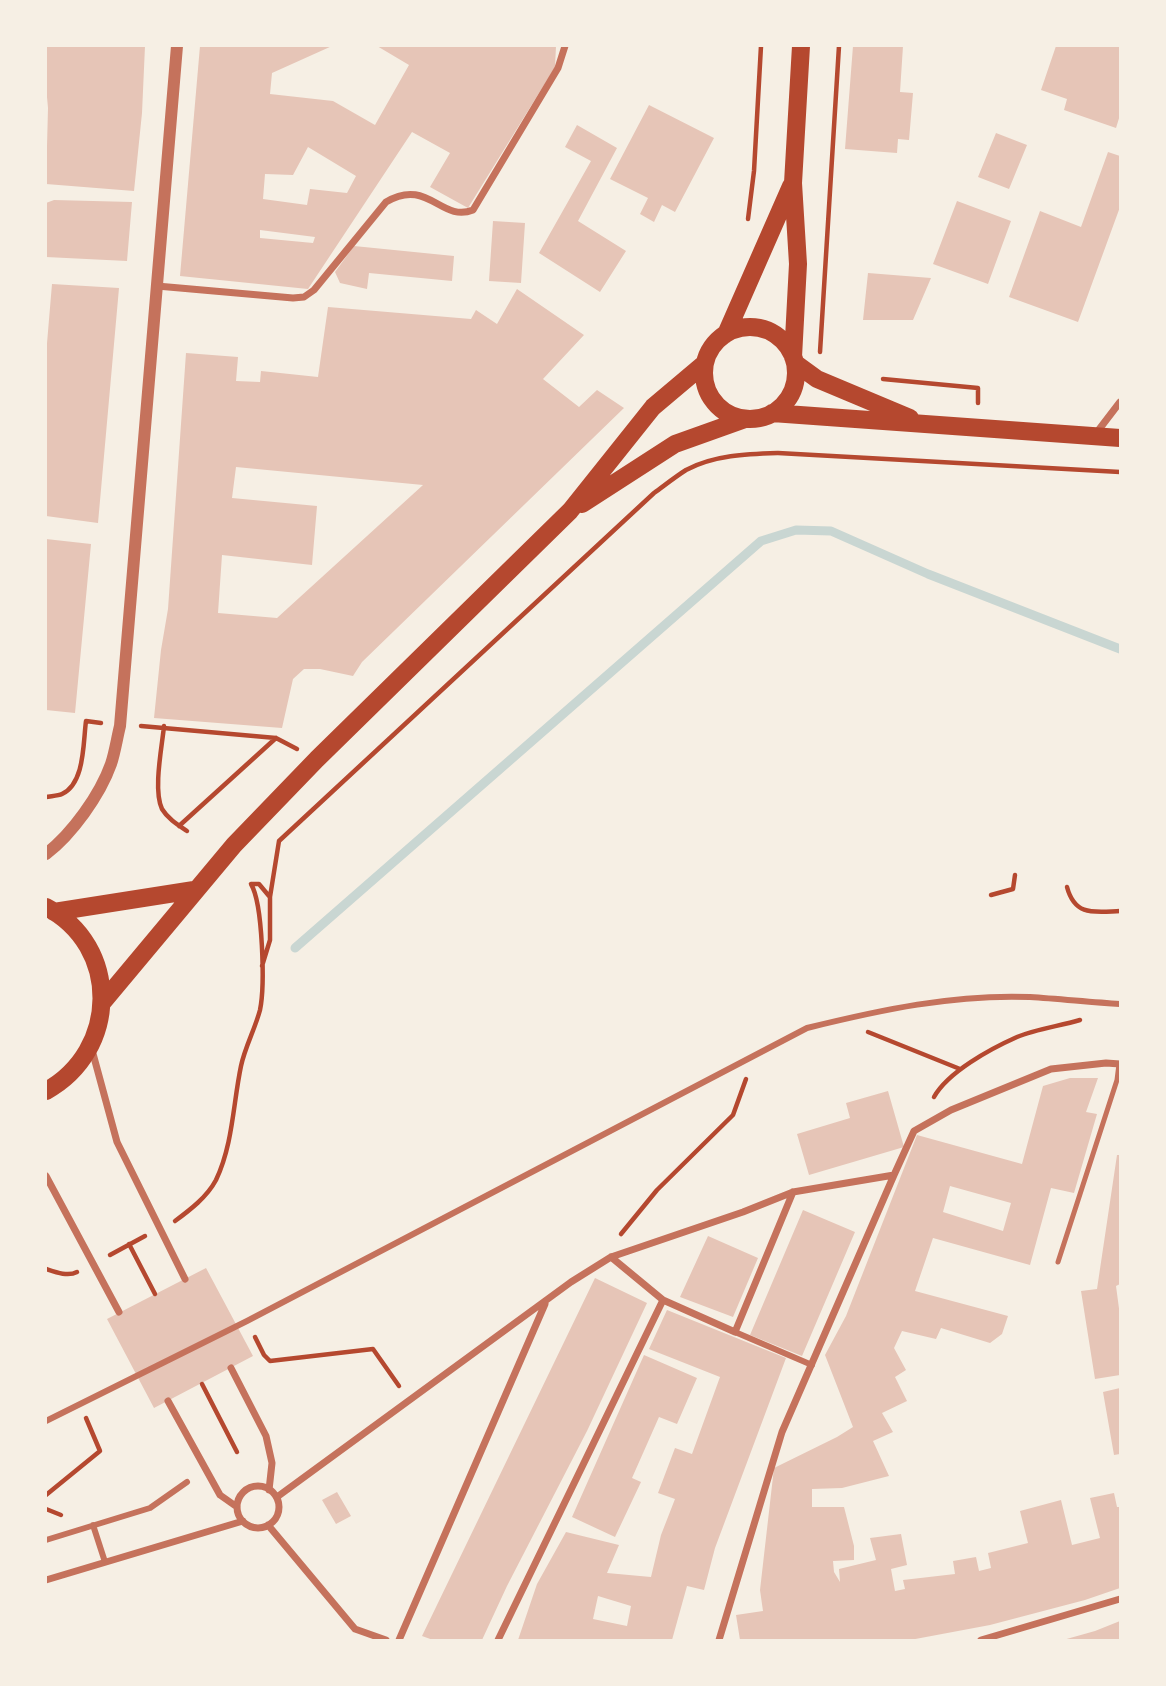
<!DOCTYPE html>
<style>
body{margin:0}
#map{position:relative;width:1166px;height:1686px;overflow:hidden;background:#f6efe4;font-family:Karla,sans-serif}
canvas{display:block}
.frame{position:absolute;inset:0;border:47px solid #f6efe4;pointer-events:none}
</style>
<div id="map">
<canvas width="1166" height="1686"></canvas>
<div class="frame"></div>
</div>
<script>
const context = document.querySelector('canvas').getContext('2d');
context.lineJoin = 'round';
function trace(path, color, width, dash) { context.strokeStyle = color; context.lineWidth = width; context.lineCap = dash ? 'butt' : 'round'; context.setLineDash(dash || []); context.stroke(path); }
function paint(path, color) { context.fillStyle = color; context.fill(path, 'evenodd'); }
trace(new Path2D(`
 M295,948L761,541L796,530L831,531L928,574L1120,649`), '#c9d6d2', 9);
paint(new Path2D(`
 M46,46H145L142,113L134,191L46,184L48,108L46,86Z
 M200,46H332L272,73L270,94L333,101L375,125L409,65L377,46H556L555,67L468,208L430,187L450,153L412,132L308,289L180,276ZM308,147L356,176L347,193L310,189L307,205L263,199L265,174L293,175ZM260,230L315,237L313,243L260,238Z
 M853,46H903L900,92L913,93L909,140L898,139L897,153L845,149Z
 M1056,46H1120V115L1116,128L1064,110L1067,99L1041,90Z
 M649,105L714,138L675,212L662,205L654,222L640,214L648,198L610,179Z
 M577,125L617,148L578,221L626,251L600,292L539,253L591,161L565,147Z
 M996,133L1027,145L1009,189L978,177Z
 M1108,152L1120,156V207L1078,322L1009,297L1040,211L1081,227Z
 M54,200L132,202L127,261L46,257V203Z
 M957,201L1011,221L988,284L933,264Z
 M493,221L525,223L521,283L489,281Z
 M354,246L454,256L452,281L369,273L367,289L340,283L335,272Z
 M868,273L931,278L913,320H863Z
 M52,284L119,288L98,523L46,516V355Z
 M517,289L584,335L543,379L579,407L597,390L624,408L362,662L353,676L320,669H304L293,679L282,728L154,718L161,650L168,609L186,353L238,357L236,381L260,382L261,371L318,377L328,307L471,319L476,310L497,324ZM236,467L423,485L277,618L218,613L222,555L312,565L317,506L232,498Z
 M46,539L91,544L75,713L46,710Z
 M1070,1078H1098L1086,1112L1097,1114L1074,1193L1051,1188L1030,1265L933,1238L915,1291L1008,1316L1002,1334L990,1343L941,1328L936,1339L902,1331L894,1348L906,1370L895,1377L907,1401L882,1413L893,1432L873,1441L889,1476L842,1488L812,1489V1507H844L854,1546V1560L833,1561L834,1572L840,1582L839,1569L876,1560L870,1538L901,1534L907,1565L891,1569L895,1591L905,1589L903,1580L955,1574L953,1561L976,1557L979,1571L991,1568L988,1553L1028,1543L1020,1511L1061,1500L1072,1545L1100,1538L1090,1498L1114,1493L1117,1507H1120V1588L1085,1600L990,1625L910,1640H740L736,1615L763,1611L760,1590L774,1468L837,1437L853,1427L825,1355L846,1316L917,1135L1022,1164L1043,1086ZM950,1186L1011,1203L1003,1231L943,1212Z
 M888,1091L904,1147L809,1175L797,1134L850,1118L846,1103Z
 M1117,1155H1120V1284L1116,1286L1120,1316V1375L1095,1379L1081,1291L1097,1289Z
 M803,1210L855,1232L802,1356L750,1335Z
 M708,1236L758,1258L733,1317L680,1297Z
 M206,1268L253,1356L154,1408L107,1319Z
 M595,1278L647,1303L587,1431L507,1586L482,1640H433L422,1636Z
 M667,1310L786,1358L715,1548L704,1590L687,1586L672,1640H518L537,1584L566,1532L619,1545L607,1573L651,1577L661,1535L675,1499L658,1493L675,1448L692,1454L720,1377L649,1349ZM598,1596L631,1606L627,1626L593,1619Z
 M644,1355L697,1378L677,1424L659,1417L632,1478L641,1482L615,1537L572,1517Z
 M1120,1388V1454L1114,1455L1103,1392Z
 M337,1492L351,1516L336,1524L322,1500Z
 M1120,1621V1640H1063L1095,1631Z`), '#e6c5b7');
trace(new Path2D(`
 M748,219L754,171L761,46
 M820,352L839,46
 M883,379L978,388V403
 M141,726L276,738L297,749
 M164,726C162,747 153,790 162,809C168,819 178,825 187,831
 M46,797C50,796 58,796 62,794C85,783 83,743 86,721L101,723
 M179,826L276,738
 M252,884H259L269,896
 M1067,887C1075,917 1095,912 1120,911
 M991,895L1013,889L1015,875
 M262,966L270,940V897L279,841L654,493C665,485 675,477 686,470C714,455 747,454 778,453L1120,472
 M868,1032L960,1069
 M934,1097C948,1072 990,1049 1017,1037C1036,1029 1060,1026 1080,1020
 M175,1221C190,1210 207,1197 216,1180C233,1144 233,1104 241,1066C245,1047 255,1029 260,1010C265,986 263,904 251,884
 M621,1234L657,1190L733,1115L746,1079
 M129,1244L155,1294
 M110,1255L145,1236
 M46,1269C55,1272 68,1277 77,1272
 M255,1337L264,1355L270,1361L373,1349L399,1386
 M202,1384L237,1452
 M46,1495L100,1451L86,1418
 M46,1509L61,1515`), '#b5482f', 4.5);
trace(new Path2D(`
 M1058,1262L1117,1080L1119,1064`), '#c5725c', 5);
trace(new Path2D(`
 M735,1332L812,1365
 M46,1421L247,1321L807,1028C880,1010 954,994 1030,997C1060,999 1090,1002 1120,1004
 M93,1525L105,1562
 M46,1540L150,1508L187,1482`), '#c5725c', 6);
trace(new Path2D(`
 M157,286L293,298L304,297L314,290L386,202C428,177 441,223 473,210L558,68L565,46
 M1094,436L1120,402
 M92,1050L117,1142L185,1279
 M46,1176L119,1312
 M611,1257L663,1300L735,1332L793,1192
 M231,1368L266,1436L272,1463L269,1490
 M168,1401L220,1495L237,1507
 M237 1507a21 21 0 1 1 42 0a21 21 0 1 1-42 0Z
 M277,1497L571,1282L611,1257L743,1212L793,1192L894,1175L914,1131L951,1110L1051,1069L1106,1063L1120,1064
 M268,1525L355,1629L386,1640
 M46,1580L243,1521
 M399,1640L545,1304
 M498,1640L663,1300
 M719,1640L782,1432L894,1175
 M981,1640L1120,1599`), '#c5725c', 7);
trace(new Path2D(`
 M46,854C72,834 100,795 111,764C115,752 117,738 120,726L177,46`), '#c5725c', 12);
trace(new Path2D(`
 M704 373a46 46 0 1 1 92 0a46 46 0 1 1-92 0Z
 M726,334L791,186
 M793,357L798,264L793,183L801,46
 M795,363L817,379L910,418
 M772,413L1120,438
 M582,504L675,444L745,419
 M46,907C121,946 119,1051 46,1091
 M54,912L194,890
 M102,1003L234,845L317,759L570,511L653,407L704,364`), '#b5482f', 18);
</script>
